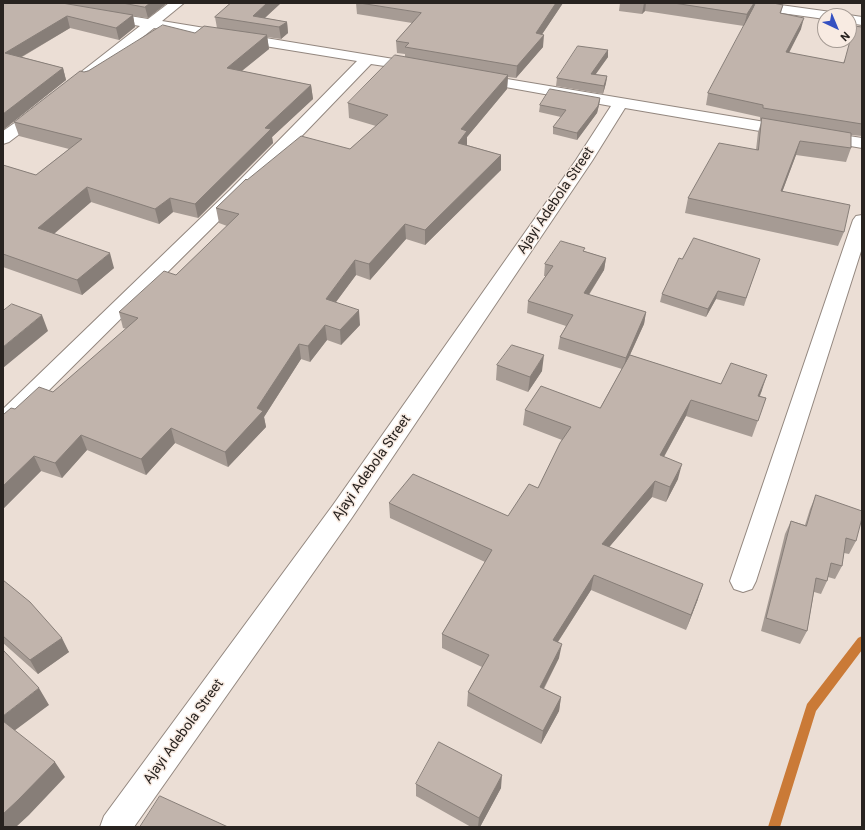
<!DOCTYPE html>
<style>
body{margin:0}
#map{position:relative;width:865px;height:830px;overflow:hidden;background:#ebded5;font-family:Roboto,sans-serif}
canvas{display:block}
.frame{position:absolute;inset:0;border:4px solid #282320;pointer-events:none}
.north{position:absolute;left:817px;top:8px;width:40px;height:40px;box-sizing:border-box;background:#f8ebe2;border:1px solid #a59b94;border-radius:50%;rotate:136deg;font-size:11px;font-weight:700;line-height:16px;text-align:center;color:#282320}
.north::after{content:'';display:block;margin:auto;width:14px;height:18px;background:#3450c1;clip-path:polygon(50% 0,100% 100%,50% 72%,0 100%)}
</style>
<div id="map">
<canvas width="865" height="830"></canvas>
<div class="frame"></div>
<div class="north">N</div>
</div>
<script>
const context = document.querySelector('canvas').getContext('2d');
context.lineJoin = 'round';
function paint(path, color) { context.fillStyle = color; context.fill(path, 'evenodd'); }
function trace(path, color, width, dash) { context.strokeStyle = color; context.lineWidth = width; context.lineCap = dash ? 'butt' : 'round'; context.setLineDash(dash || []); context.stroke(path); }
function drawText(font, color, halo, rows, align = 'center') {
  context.font = font + ' Roboto,sans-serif'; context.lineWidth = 3; context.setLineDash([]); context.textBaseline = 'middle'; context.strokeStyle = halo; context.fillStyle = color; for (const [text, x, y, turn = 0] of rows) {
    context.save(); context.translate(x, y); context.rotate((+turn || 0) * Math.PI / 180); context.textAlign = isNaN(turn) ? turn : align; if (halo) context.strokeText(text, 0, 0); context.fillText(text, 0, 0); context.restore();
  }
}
paint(new Path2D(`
 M862,636V650L816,711L780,827H768L807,704L858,638Z`), '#ca7a37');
const street = new Path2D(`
 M169,3H184L162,21L418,63L423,64L425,67L423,70L418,71L371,64L242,198L11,428L3,430V409L230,190L357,61L154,28L86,82L81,83L76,82L74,79L76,76L140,26L100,19L98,16L100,13L105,12L148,19Z
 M731,3H766L831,12L836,13L838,16H825V19L738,7L733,6Z
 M849,15L862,17V25L849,23V16H845Z
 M477,74L789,126L795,128L797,131L795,134L789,136L625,108L592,161L351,519L134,827H100L104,816L333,505L576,160L611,106L472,81L470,78L472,75Z
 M41,106L46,108L49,111L46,114L9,142L3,144V131L36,108Z
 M822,132L862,138V148L816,140L814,137L816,134Z
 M862,215V248L756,581L752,589L743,592L734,589L730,581L853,220L856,216Z`);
trace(street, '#93877f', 2);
paint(street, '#fff');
paint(new Path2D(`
 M3,3H167L148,18L133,16L135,27L119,40L70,28L22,57L63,68L66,80L3,130Z
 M228,3H281L265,18L287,22L288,33L281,39L267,37L269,49L242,71L311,85L313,99L272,137L273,143L198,218L173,212L159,224L91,202L54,234L114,268L82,295L3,267V165L36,175L69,149L19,136L14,122L84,72L195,33L217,28L215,17L231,3Z
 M356,3H563L542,34L543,47L516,78L508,77L507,89L467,137V145L501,155V170L425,245L406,239L370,280L356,275L336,302L360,325L341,345L327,340L310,362L301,359L264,417L266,427L228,467L175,443L146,475L87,450L62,478L41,471L3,509L15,409L53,392L127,329L123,328L119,312L176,275L227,226L219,223L216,208L247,180L350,149L376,126L349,118L348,103L405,57V54L397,53L396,41L412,23L357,14Z
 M620,3H755L754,7L783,5L781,13L801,29L789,53L843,63L862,27V136L851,135V148L846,162L796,155L782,192L844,232L838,246L685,213L688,198L756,150L758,132L762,120H760V117L706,105L708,93L744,26L645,11L642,14L619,11Z
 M608,50V57L595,74L607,76L606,83L603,94L556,86L557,78Z
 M600,98L599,105L597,113L577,140L553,134V127L561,117L539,112L540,105Z
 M584,251L606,258L604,270L589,295L646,312L644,324L630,355L721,384L762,390L760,396L766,398L752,437L686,416L664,457L678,479L666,502L652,497L609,547L698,599L686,630L591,590L558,642L559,658L544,689L561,697L559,711L541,744L467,706L468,692L482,667L442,648V634L485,562L390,518L389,503L508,516L538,488L562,440L523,425L525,410L600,408L622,369L558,349L560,337L566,326L527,313L528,301L546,276H544L545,264Z
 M682,259L757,266L744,306L716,299L706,317L660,302L662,294Z
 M497,365L542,371L528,392L496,380Z
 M816,495L856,541L849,554L844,553L842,566L835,579L828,577L827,581L821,594L814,592L807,631L800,644L761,631L785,534L791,521L805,525L810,509Z
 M3,580L69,652L38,674L3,643Z
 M416,784L501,788L480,827H471L416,796Z`), '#a69b94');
paint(new Path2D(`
 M150,3H167L148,18L145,7Z
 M267,3H281L258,24L253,16Z
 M556,3H563L535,45L544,35L543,47L516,78L517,66L536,33Z
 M644,3H646L645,11L642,14Z
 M754,3H755L753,11L744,26L747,14Z
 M133,15L135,27L119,40L116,28Z
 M67,16L70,28L9,64L5,53Z
 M804,18L801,29L783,64L786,52Z
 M287,22L288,33L281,39L279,27Z
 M267,35L269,49L229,81L227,68Z
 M608,50V57L591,81V74Z
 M63,68L66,80L3,130V114Z
 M508,75L507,89L467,137V145L458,158V143L461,129Z
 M607,76L606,83L603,94L604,86Z
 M311,85L313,99L272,137L273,143L198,218L195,204L265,128Z
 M600,98L599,105L597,113L577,140V133Z
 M800,141L796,155L777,206L781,191Z
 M501,155V170L425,245V230Z
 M87,187L91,202L43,243L38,228Z
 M170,198L173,212L159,224L155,209Z
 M405,224L406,239L370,280L369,264Z
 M110,253L114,268L82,295L77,280Z
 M606,258L604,270L582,305L584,293Z
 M355,260L356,275L327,314L326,299Z
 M718,291L716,299L706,317L708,309Z
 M359,310L360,325L341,345L340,330Z
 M646,312L644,324L623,370L626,358Z
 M42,315L48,331L3,368V347Z
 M325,325L327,340L310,362L308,346Z
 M299,344L301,359L264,417L266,427L228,467L225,452L257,408Z
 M544,355L542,371L528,392L530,377Z
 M767,375L762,390L753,411L758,396Z
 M691,400L686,416L656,471L660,455Z
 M171,428L175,443L146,475L141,459Z
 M81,435L87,450L62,478L55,463Z
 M34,456L41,471L3,509V486Z
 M682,464L678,479L666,502L670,487Z
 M655,481L652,497L599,559L602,544Z
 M594,575L591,590L550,654L553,640Z
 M703,584L698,599L686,630L691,615Z
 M62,638L69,652L38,674L30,660Z
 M562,644L559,658L537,701L540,687Z
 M39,688L49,705L10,734L3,723V716Z
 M561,697L559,711L541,744L543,731Z
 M55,762L65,777L29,815L16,827H3V814Z
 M502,775L501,788L480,827H478L479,818Z`), '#877e78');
const building = new Path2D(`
 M3,3H62L133,15L116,28L67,16L5,53L63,68L3,114Z
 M123,3H150L145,7Z
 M231,3H267L253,16L287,22L279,27L215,17Z
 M360,3H556L536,33L544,35L517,66L405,47L409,43L396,41L421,13Z
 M674,3H754L747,14Z
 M756,3H773L783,5L780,13L804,18L786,52L844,63L854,26L862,27V124L763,108V105L708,93Z
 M163,25L195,33L204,26L267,35L227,68L311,85L265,128L271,129L195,204L170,198L155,209L87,187L38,228L110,253L77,280L3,254V165L36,175L82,139L14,122L80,71L84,72L88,71Z
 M578,46L608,50L591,74L607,76L604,86L557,78Z
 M395,55L508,75L461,129L467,131L458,143L501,155L425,230L405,224L369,264L355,260L326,299L359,310L340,330L325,325L308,346L299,344L257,408L263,411L225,452L171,428L141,459L81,435L55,463L34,456L3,486V414H4L11,408L15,409L39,387L53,392L138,318L119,312L164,271L176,275L239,214L216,208L246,179L247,180L301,136L350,149L388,115L348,103Z
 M550,89L600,98L598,106L577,133L553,127L566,110L540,105Z
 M762,118L851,133V148L800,141L781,191L850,205L844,232L688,198L719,143L758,150Z
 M694,238L760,259L746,298L718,291L708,309L662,294L679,258L682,259Z
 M561,241L585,248L583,251L606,258L584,293L646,312L626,358L560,337L573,315L528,301L553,266L545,264Z
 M12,304L42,315L3,347V311Z
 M512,345L544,355L530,377L497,365Z
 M630,355L721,384L731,363L767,375L758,396L766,398L758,421L691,400L660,455L682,464L670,487L655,481L602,544L703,584L691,615L594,575L553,640L562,644L540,687L561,697L543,731L468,692L489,655L442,634L492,550L389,503L413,474L508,516L529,484L538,488L560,443L571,427L525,410L541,386L600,408Z
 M816,495L862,511V518L856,541L846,538L842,566L831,563L827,581L816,578L807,631L766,618L791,521L806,526Z
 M3,580L30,602L62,638L30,660L3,636Z
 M4,651L39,688L3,716V652Z
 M3,721L55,762L18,800L3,814Z
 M439,742L502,775L479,818L416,784Z
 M160,796L228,827H140Z`);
paint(building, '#c1b4ac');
trace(building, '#877e78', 1);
drawText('14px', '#282320', '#f8ebe2', [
 ["Ajayi Adebola Street",556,201,-56],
 ["Ajayi Adebola Street",372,468,-55],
 ["Ajayi Adebola Street",184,732,-54]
]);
</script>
